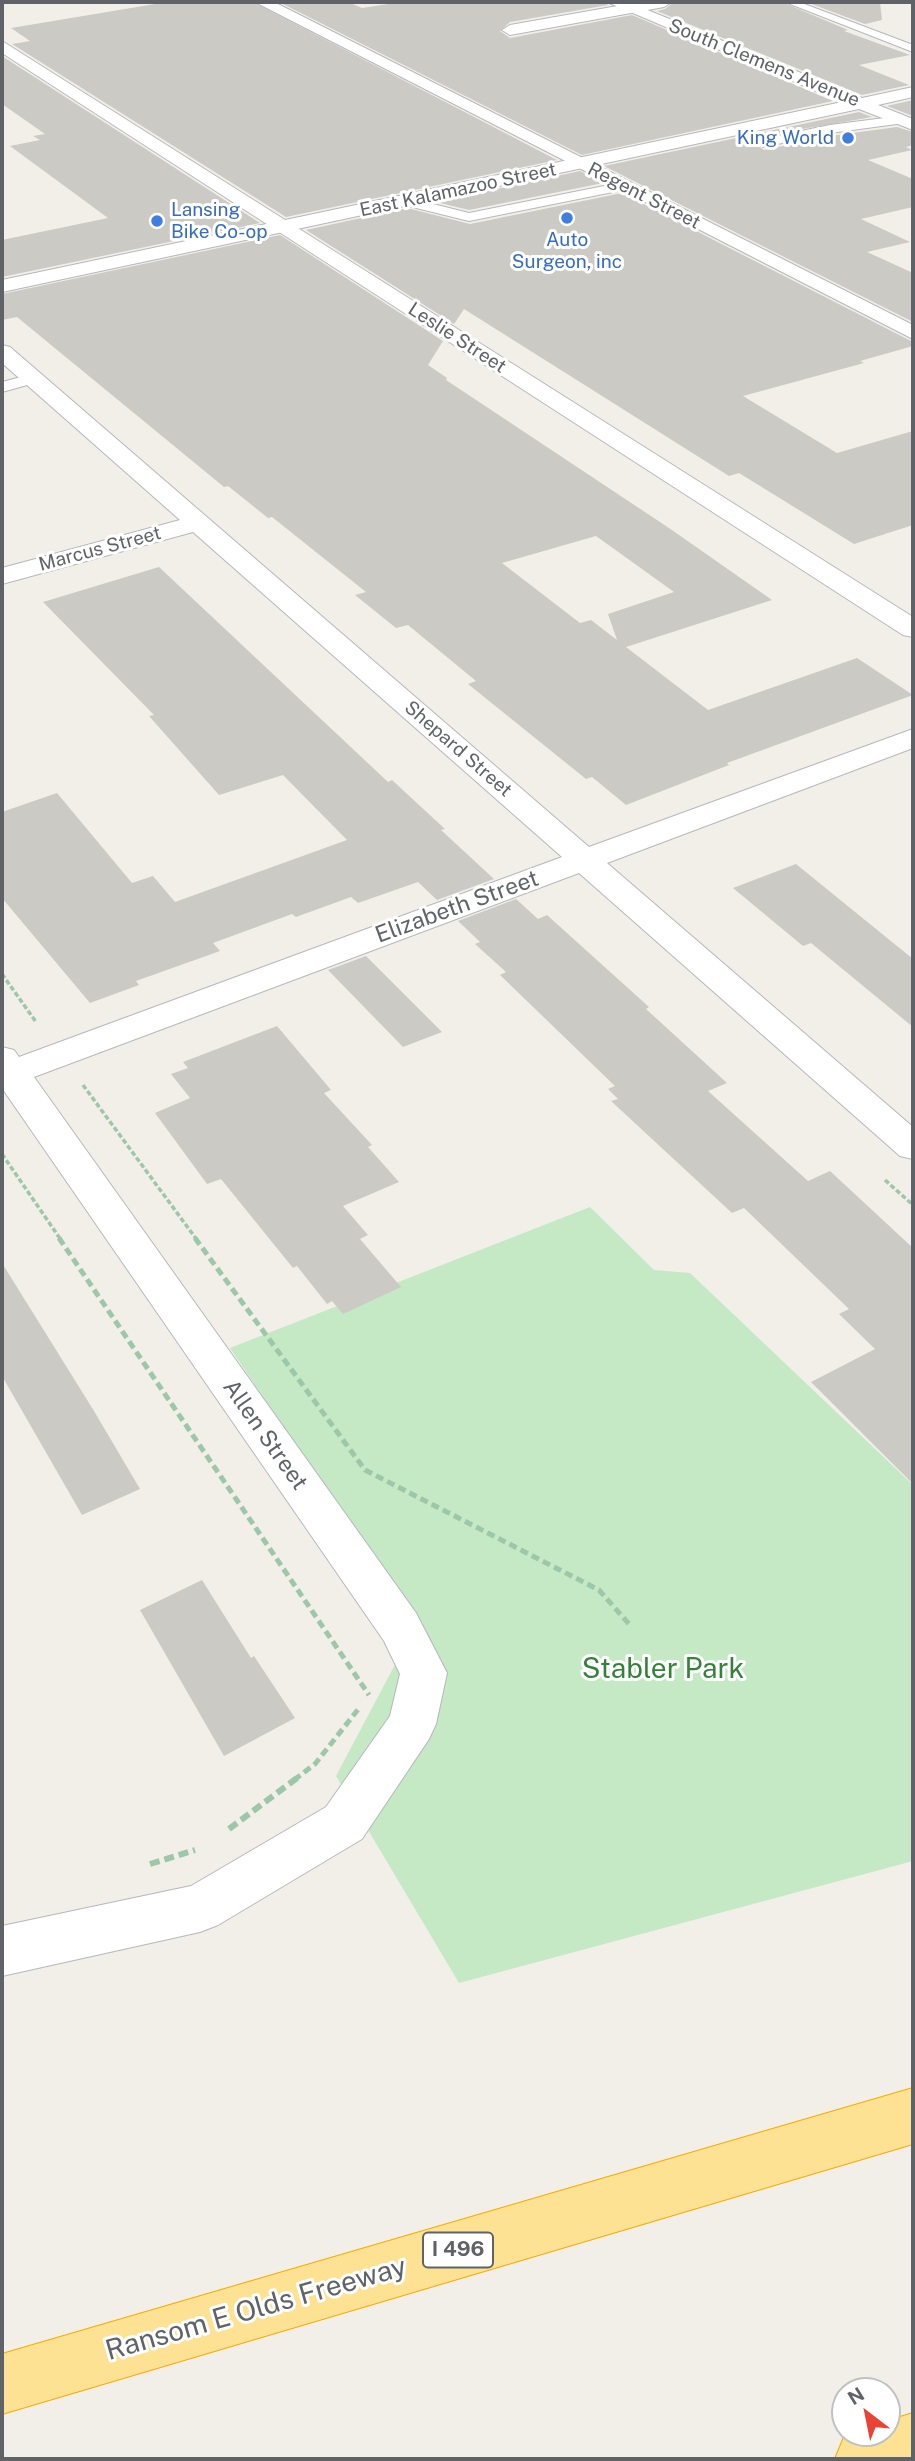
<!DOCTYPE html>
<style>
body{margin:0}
#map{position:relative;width:915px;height:2461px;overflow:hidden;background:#f1efe8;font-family:"Public Sans",sans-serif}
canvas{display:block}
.frame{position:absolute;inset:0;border:4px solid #5f6368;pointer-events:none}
.north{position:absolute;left:831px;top:2377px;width:70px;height:70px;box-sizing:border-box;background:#fff;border:2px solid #bfc1c3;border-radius:50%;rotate:328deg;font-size:19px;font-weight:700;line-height:28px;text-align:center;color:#5f6368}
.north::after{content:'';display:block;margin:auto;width:24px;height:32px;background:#ea4335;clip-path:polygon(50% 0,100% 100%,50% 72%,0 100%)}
</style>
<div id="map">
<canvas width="915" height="2461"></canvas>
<div class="frame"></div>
<div class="north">N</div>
</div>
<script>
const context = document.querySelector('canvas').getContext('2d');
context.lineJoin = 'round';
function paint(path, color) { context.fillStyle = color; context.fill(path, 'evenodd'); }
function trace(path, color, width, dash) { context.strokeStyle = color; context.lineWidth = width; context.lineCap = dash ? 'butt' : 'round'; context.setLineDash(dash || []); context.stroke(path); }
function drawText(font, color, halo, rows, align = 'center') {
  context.font = font + ' "Public Sans",sans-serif'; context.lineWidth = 6; context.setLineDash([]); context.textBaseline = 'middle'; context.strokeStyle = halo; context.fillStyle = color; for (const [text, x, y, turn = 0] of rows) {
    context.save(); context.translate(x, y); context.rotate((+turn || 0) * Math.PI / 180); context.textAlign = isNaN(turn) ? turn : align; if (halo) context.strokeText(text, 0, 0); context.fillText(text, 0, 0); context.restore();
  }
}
paint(new Path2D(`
 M590,1207L654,1270L690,1273L913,1485V1861L459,1983L336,1776L416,1625L230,1348Z`), '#c5e8c5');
paint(new Path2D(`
 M167,2H253L557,160L286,217L12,44L30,41L11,28Z
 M279,2H348L362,8L401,2H605L608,5L510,22L500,31L510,38L632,15L833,101L582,155Z
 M674,2H782L848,30L844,31L910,55L859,65L909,85L862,95L657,11L665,9Z
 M806,2H880L882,20L865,24Z
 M2,56L260,223L2,277V240L108,218L10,146L40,140L33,136L45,134L2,104Z
 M913,100V116L887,106Z
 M859,112L872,117L762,136L755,144L764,150L830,136L897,127L913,132V145L906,147L912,150L868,160L913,179V207L861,219L910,242L867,252L913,273V322L604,166Z
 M580,171L603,183L469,210L436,202Z
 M622,193L913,342V346L860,361L864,363L743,396L837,453L913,431V525L854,544L739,473L729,476L464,309L454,324L306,230L407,208L470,224Z
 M280,235L443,341L428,365L447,378L446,380L669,528L772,600L626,647L708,710L857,658L913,695L727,763L729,765L626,805L592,777L586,779L468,684L476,681L408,625L396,628L355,595L366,592L272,517L268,518L228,486L224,487L17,317L2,320V294ZM596,536L674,592L608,614L617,640L591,620L580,623L502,563Z
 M159,567L388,782L392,780L445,829L441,830L494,879L437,900L418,882L358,903L351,897L296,917L292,914L213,943L220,951L136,981L139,985L90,1003L2,898V812L57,793L132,883L153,876L175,902L347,840L283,775L219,795L149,716L154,715L43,602Z
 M796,864L913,959V1027L811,943L803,946L733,888Z
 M516,899L538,919L547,915L649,1007L646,1009L727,1083L708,1091L808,1181L830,1171L913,1248V1484L811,1382L875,1349L839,1314L849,1309L744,1208L732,1213L611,1101L618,1099L608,1089L615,1086L500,975L506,972L475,944L480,942L458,921Z
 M366,956L442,1032L403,1047L328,970Z
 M277,1026L331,1090L324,1093L372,1145L368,1147L399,1182L343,1206L368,1235L360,1239L401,1287L343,1314L332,1301L327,1304L297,1266L293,1268L221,1179L207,1184L155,1113L190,1098L171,1074L188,1068L183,1062Z
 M2,1263L94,1411L140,1489L82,1515L2,1376Z
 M202,1580L251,1658L254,1656L295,1718L224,1756L140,1610Z`), '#cccac5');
const service = new Path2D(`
 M785,2H799L913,45V52Z
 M900,116L906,120L904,123L830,133L763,147L757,143L763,139L830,125Z
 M624,182L628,183V189L469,221L400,204L399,201L405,197L469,213Z
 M33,374L38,376L41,379L38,382L2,392V382Z`);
const minor = new Path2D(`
 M255,2H274L913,325V339Z
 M640,2H672L664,7L510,35L502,30L510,25Z
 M2,41L913,617V637L903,635L2,53Z
 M2,345L10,347L589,847L913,729V748L607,863L913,1127V1159L900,1156L579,873L34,1077L416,1613L447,1673L436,1724L429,1739L362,1839L218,1925L200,1932L2,1976V1926L191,1886L326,1807L390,1716L400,1674L384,1641L2,1088V1047L14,1050L19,1057L562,857L193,532L2,584V568L180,520L2,363Z`);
const tertiary = new Path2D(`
 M607,2H628L862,98L913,87V97L878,105L913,119V130L859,109L2,292V280L842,102Z`);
const motorway = new Path2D(`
 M913,2088V2144L2,2414V2354Z
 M913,2413V2459H835L844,2437L854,2433H887V2421Z`);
trace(service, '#b5b8bc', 2);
trace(minor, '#b5b8bc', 2);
trace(tertiary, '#b5b8bc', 2);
trace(motorway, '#f9ab00', 2);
trace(new Path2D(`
 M2,974L36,1022
 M83,1085L197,1240
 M2,1154L61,1240
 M885,1180L913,1205`), '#9cc7a9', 3.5, [5, 2.5]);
trace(new Path2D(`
 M59,1238L369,1695
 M195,1238L365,1470L599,1590L629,1624
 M294,1780L315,1764L360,1707`), '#9cc7a9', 5, [8, 4.5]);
trace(new Path2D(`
 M229,1829L297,1778
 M150,1864L195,1850`), '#9cc7a9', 6, [10, 5]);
paint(service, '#fff');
paint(minor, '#fff');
paint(tertiary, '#fff');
paint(motorway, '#fde293');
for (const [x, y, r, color] of [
 [848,138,7,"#3f7fe0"],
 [567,218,7,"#3f7fe0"],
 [157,221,7,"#3f7fe0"]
]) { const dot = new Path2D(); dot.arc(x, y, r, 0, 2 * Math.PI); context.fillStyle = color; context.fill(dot); trace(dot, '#fff', 2.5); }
drawText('19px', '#5f6368', '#fff', [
 ["South Clemens Avenue",764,63,22],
 ["East Kalamazoo Street",458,190,-12],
 ["Regent Street",644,196,27],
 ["Leslie Street",457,338,33],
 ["Marcus Street",100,549,-15],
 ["Shepard Street",458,749,41]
]);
drawText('19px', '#366cbe', '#fff', [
 ["King World",834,138],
 ["Lansing",171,210,"left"],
 ["Bike Co-op",171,232,"left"],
 ["Auto",567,240,"center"],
 ["Surgeon, inc",567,262,"center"]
], 'right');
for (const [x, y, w] of [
 [458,2250,70]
]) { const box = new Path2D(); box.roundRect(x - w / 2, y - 17.5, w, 35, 5); context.fillStyle = '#fff'; context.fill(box); trace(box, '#5f6368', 2); }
drawText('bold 21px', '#5f6368', null, [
 ["I 496",458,2250]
]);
drawText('23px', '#5f6368', '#fff', [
 ["Elizabeth Street",457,907,-20],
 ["Allen Street",265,1435,55]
]);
drawText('28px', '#348238', '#fff', [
 ["Stabler Park",663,1669]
]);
drawText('28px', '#5f6368', '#fff', [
 ["Ransom E Olds Freeway",256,2309,-16]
]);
</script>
